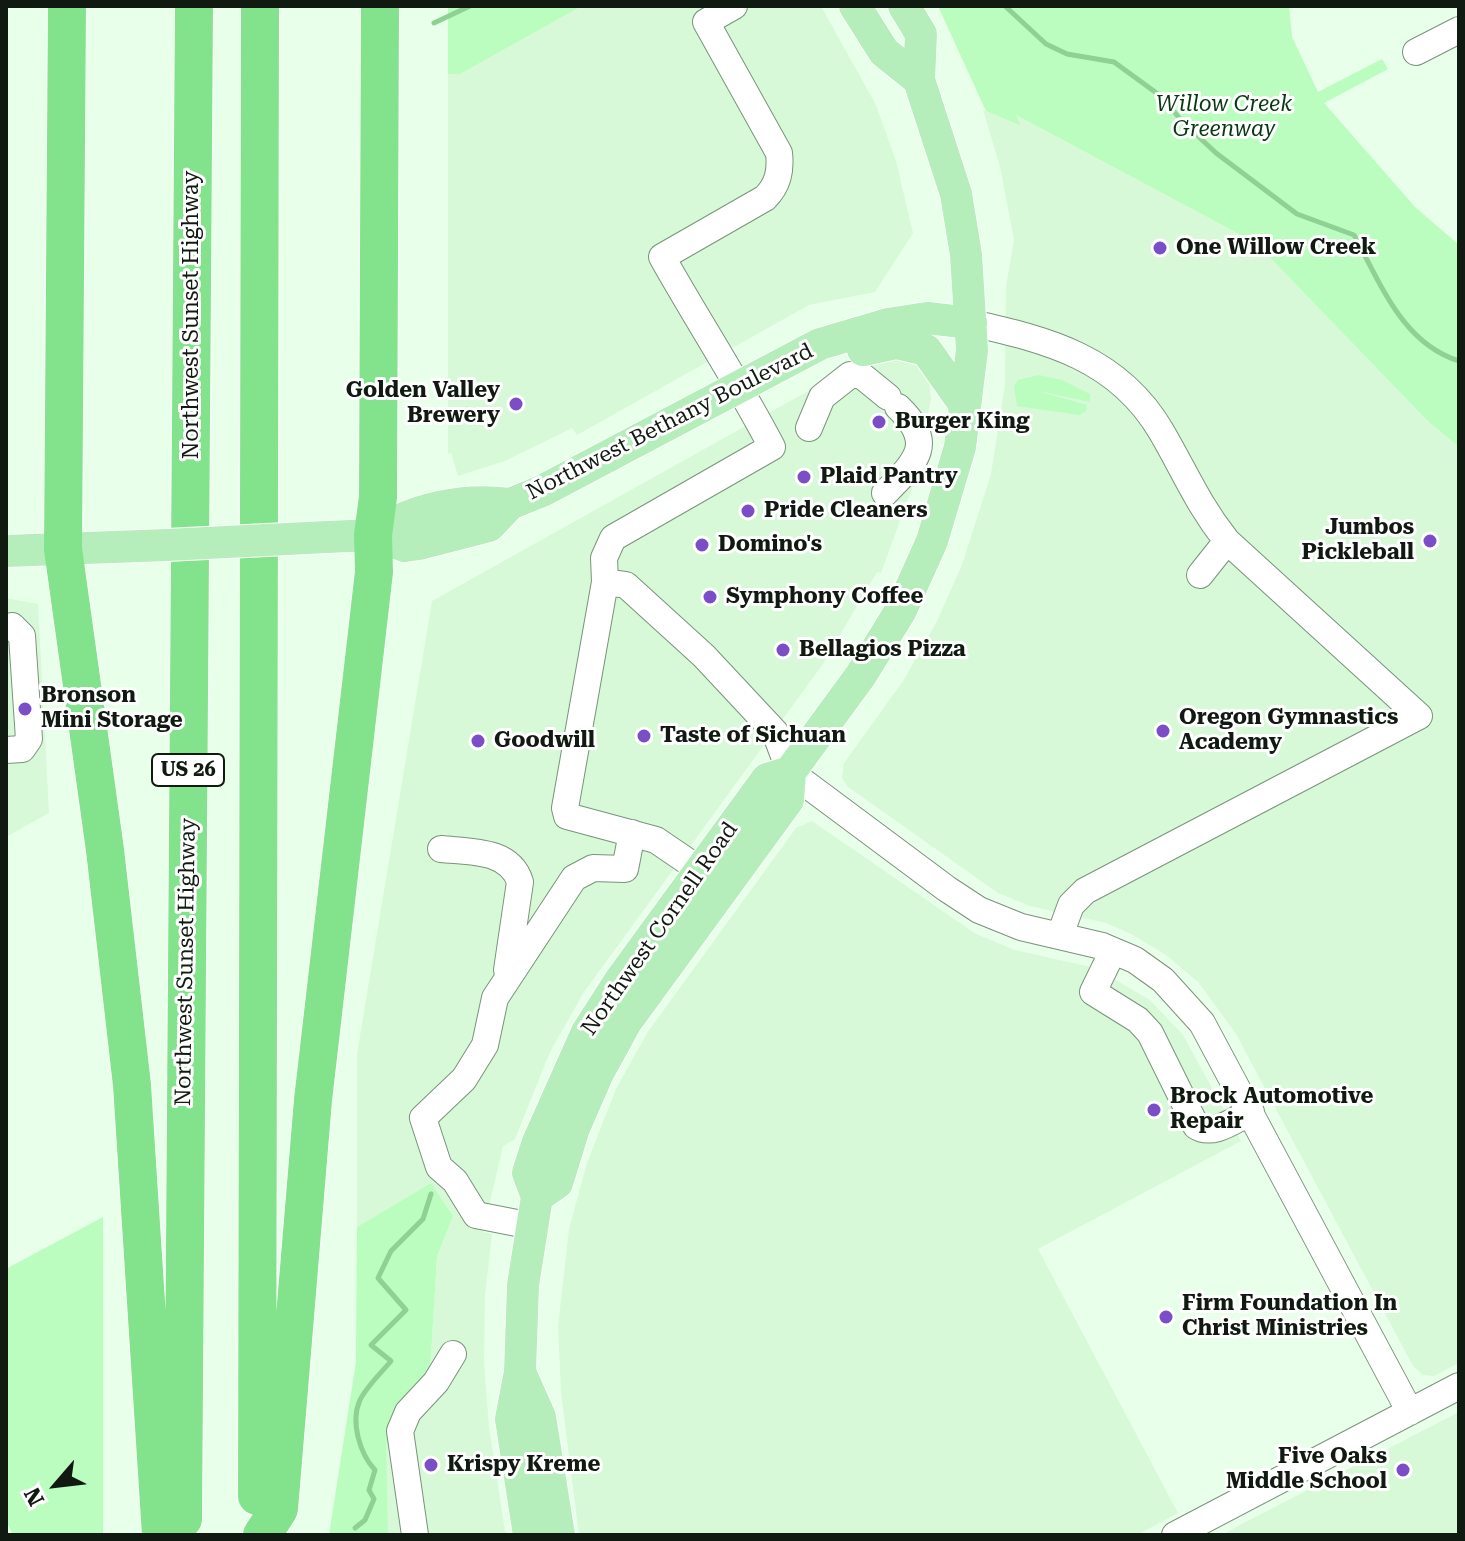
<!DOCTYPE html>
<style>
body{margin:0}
#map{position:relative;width:1465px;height:1541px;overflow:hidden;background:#e8ffe9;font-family:"Roboto Serif",serif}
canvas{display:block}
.frame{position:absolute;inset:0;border:8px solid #101a10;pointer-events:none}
.north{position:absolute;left:16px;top:1445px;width:80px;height:80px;-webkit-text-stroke:6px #fff;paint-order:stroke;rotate:242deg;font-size:22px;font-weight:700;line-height:32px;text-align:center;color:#101a10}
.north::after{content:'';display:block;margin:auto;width:28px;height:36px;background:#101a10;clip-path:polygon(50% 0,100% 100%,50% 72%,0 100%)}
</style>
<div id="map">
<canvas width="1465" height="1541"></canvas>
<div class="frame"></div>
<div class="north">N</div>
</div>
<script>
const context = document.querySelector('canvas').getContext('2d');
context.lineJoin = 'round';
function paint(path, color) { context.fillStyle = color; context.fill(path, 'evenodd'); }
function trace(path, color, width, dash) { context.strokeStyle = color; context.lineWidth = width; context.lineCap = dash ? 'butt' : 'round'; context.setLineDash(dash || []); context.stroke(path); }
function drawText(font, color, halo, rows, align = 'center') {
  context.font = font + ' "Roboto Serif",serif'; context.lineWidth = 6; context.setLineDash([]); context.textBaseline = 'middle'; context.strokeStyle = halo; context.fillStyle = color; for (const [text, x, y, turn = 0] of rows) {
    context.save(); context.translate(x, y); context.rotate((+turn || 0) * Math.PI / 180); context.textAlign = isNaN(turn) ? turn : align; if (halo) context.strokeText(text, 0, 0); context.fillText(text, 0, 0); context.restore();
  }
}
paint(new Path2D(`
 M582,6H821L876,105L896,161L913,233L875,292L809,305L577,435L572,428L505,461L458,476L451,453L448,454V74H460Z
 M983,110L1019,124L1014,114L1256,243L1427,419L1459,447V1363L1434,1376L1423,1375L1413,1366L1236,1034L1199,983L1166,955L1131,934L1106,923L1030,906L998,893L848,787L842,778L844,763L903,681L936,623L962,565L991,474L1005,384L1006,286L1014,240L1000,167Z
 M898,357L921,367L929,380L931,398L916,477L881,573L877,572L823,664L584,992L550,1052L515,1139L503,1146L483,1232L492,1234L485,1296L484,1360L489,1427L505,1531L509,1535H385L386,1444L395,1410L430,1371L437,1256L453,1216L431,1183L357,1227V1054L432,601L844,371Z
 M6,598L38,604L49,813L6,837Z
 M812,821L976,934L1015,950L1095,968L1150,1000L1183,1035L1241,1141L1038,1249L1178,1513L1137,1535H579L561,1393L558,1326L569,1229L587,1163L616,1089L647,1033L796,828Z
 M1459,1412V1535H1222L1234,1528Z`), '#d7f9d8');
paint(new Path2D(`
 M448,6H582L460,74H448Z
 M938,6H1289L1292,37L1318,92L1382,59L1388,69L1324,103L1415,207L1459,245V447L1427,420L1256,243L1016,115L1020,125L986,111Z
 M1039,375L1062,380L1090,394V402L1034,390L1087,405L1086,411L1079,415L1017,406L1014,386L1018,380Z
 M431,1183L453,1216L437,1256L430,1371L395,1410L386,1444L388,1534L329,1535L356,1362L357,1227Z
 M103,1217V1535H13L6,1521V1269Z`), '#bbfcbf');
trace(new Path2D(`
 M1005,6L1046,44L1067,54L1114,62L1162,97L1181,120L1216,153L1297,214L1354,235C1381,284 1402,343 1459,361
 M434,23L470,6
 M355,1528L365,1520L374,1499L369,1490L375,1470C360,1454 350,1422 360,1400C367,1386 381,1373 391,1361L371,1345L406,1310L378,1278L391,1251L423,1219L431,1194`), '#8ed192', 5);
const minor = new Path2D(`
 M1416,52L1459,30
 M971,323C1048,340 1118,358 1161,431C1185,472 1197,503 1227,541L1419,716L1085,891L1071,905L1060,935
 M809,428L822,397L850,375H861L888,397
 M885,493C917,461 936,443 898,407
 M1200,575L1227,541
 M605,582L604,558L613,538L772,447C738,382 698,321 662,257L765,198C778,185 781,171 779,153L706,22L734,6
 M6,627L12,626L22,636L29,739L22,749L6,750
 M441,849C469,852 510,849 520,882L507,970
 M700,870L656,840L567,816L565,808L605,582L626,585L704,656L775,732L790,772L947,889L979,910L1021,927L1102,946L1135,960L1163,980L1202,1023L1410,1412
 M1113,951L1093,992L1138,1020L1150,1033L1196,1126C1213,1137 1234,1120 1251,1112
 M532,1226L476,1215L455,1181L439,1167L423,1118L464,1079L485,1045L495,998L574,878L593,868L625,869L632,833
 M415,1535L400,1431L408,1412L436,1382L453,1354
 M1175,1535L1459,1386`);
const major = new Path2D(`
 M855,6L884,52L919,80
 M863,350L896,343L926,350L965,405
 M373,535C413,508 462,498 510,504
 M327,537L373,535L405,546L419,544L489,526L510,504L542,491L820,344L888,324L927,318L971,323
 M6,551L167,545
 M537,1197L557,1183L574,1128L598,1073L626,1022L788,800L790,772L861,675L901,610L932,541L960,447L972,350L966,255L956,194L919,80L921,34L904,6
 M520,1372L540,1417L559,1535
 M529,1535L511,1419L520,1372L523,1285L537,1197L528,1173L538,1142L587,1032L619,982L767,779L790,772`);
const highway = new Path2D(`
 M67,6L63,549L105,850L132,1085L161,1535
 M257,1496L260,6
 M183,1519L194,6
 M262,1535L279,1509L313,1100L374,572L373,535L378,497L380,6`);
trace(minor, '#7a937b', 28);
trace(major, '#fff', 34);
trace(highway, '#fff', 40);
trace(minor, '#fff', 26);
trace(major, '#b5eeba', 32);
trace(highway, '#83e38c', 38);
const majorBridge = new Path2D(`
 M167,545L327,537`);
trace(majorBridge, '#fff', 34, []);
trace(majorBridge, '#b5eeba', 32);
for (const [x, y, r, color] of [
 [1160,248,8,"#794ec7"],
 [516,404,8,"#794ec7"],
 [879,422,8,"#794ec7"],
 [804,477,8,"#794ec7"],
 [748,511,8,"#794ec7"],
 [1430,541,8,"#794ec7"],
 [702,545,8,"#794ec7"],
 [710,597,8,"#794ec7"],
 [783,650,8,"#794ec7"],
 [25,709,8,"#794ec7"],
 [1163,731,8,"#794ec7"],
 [644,736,8,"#794ec7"],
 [478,741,8,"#794ec7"],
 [1154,1110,8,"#794ec7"],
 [1166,1317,8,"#794ec7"],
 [431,1465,8,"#794ec7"],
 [1403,1470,8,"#794ec7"]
]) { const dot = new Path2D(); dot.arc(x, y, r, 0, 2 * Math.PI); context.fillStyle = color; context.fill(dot); trace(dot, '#fff', 3); }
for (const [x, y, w] of [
 [188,770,72]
]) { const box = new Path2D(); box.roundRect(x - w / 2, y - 16, w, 32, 6); context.fillStyle = '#fff'; context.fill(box); trace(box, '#101a10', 2); }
drawText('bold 20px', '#101a10', null, [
 ["US 26",188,770]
]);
drawText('italic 22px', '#073911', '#fff', [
 ["Willow Creek",1224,105],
 ["Greenway",1224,130]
]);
drawText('bold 22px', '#101a10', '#fff', [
 ["One Willow Creek",1176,248],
 ["Golden Valley",500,391,"right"],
 ["Brewery",500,416,"right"],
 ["Burger King",895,422],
 ["Plaid Pantry",820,477],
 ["Pride Cleaners",764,511],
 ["Jumbos",1414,528,"right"],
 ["Pickleball",1414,553,"right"],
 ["Domino's",718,545],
 ["Symphony Coffee",726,597],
 ["Bellagios Pizza",799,650],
 ["Bronson",41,696],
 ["Mini Storage",41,721],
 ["Oregon Gymnastics",1179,718],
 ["Academy",1179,743],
 ["Taste of Sichuan",660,736],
 ["Goodwill",494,741],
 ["Brock Automotive",1170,1097],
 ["Repair",1170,1122],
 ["Firm Foundation In",1182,1304],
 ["Christ Ministries",1182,1329],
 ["Five Oaks",1387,1457,"right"],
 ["Middle School",1387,1482,"right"],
 ["Krispy Kreme",447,1465]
], 'left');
drawText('22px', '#101a10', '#fff', [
 ["Northwest Sunset Highway",192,315,-90],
 ["Northwest Bethany Boulevard",670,422,-27],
 ["Northwest Cornell Road",660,929,-55],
 ["Northwest Sunset Highway",186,962,-89]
]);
</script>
